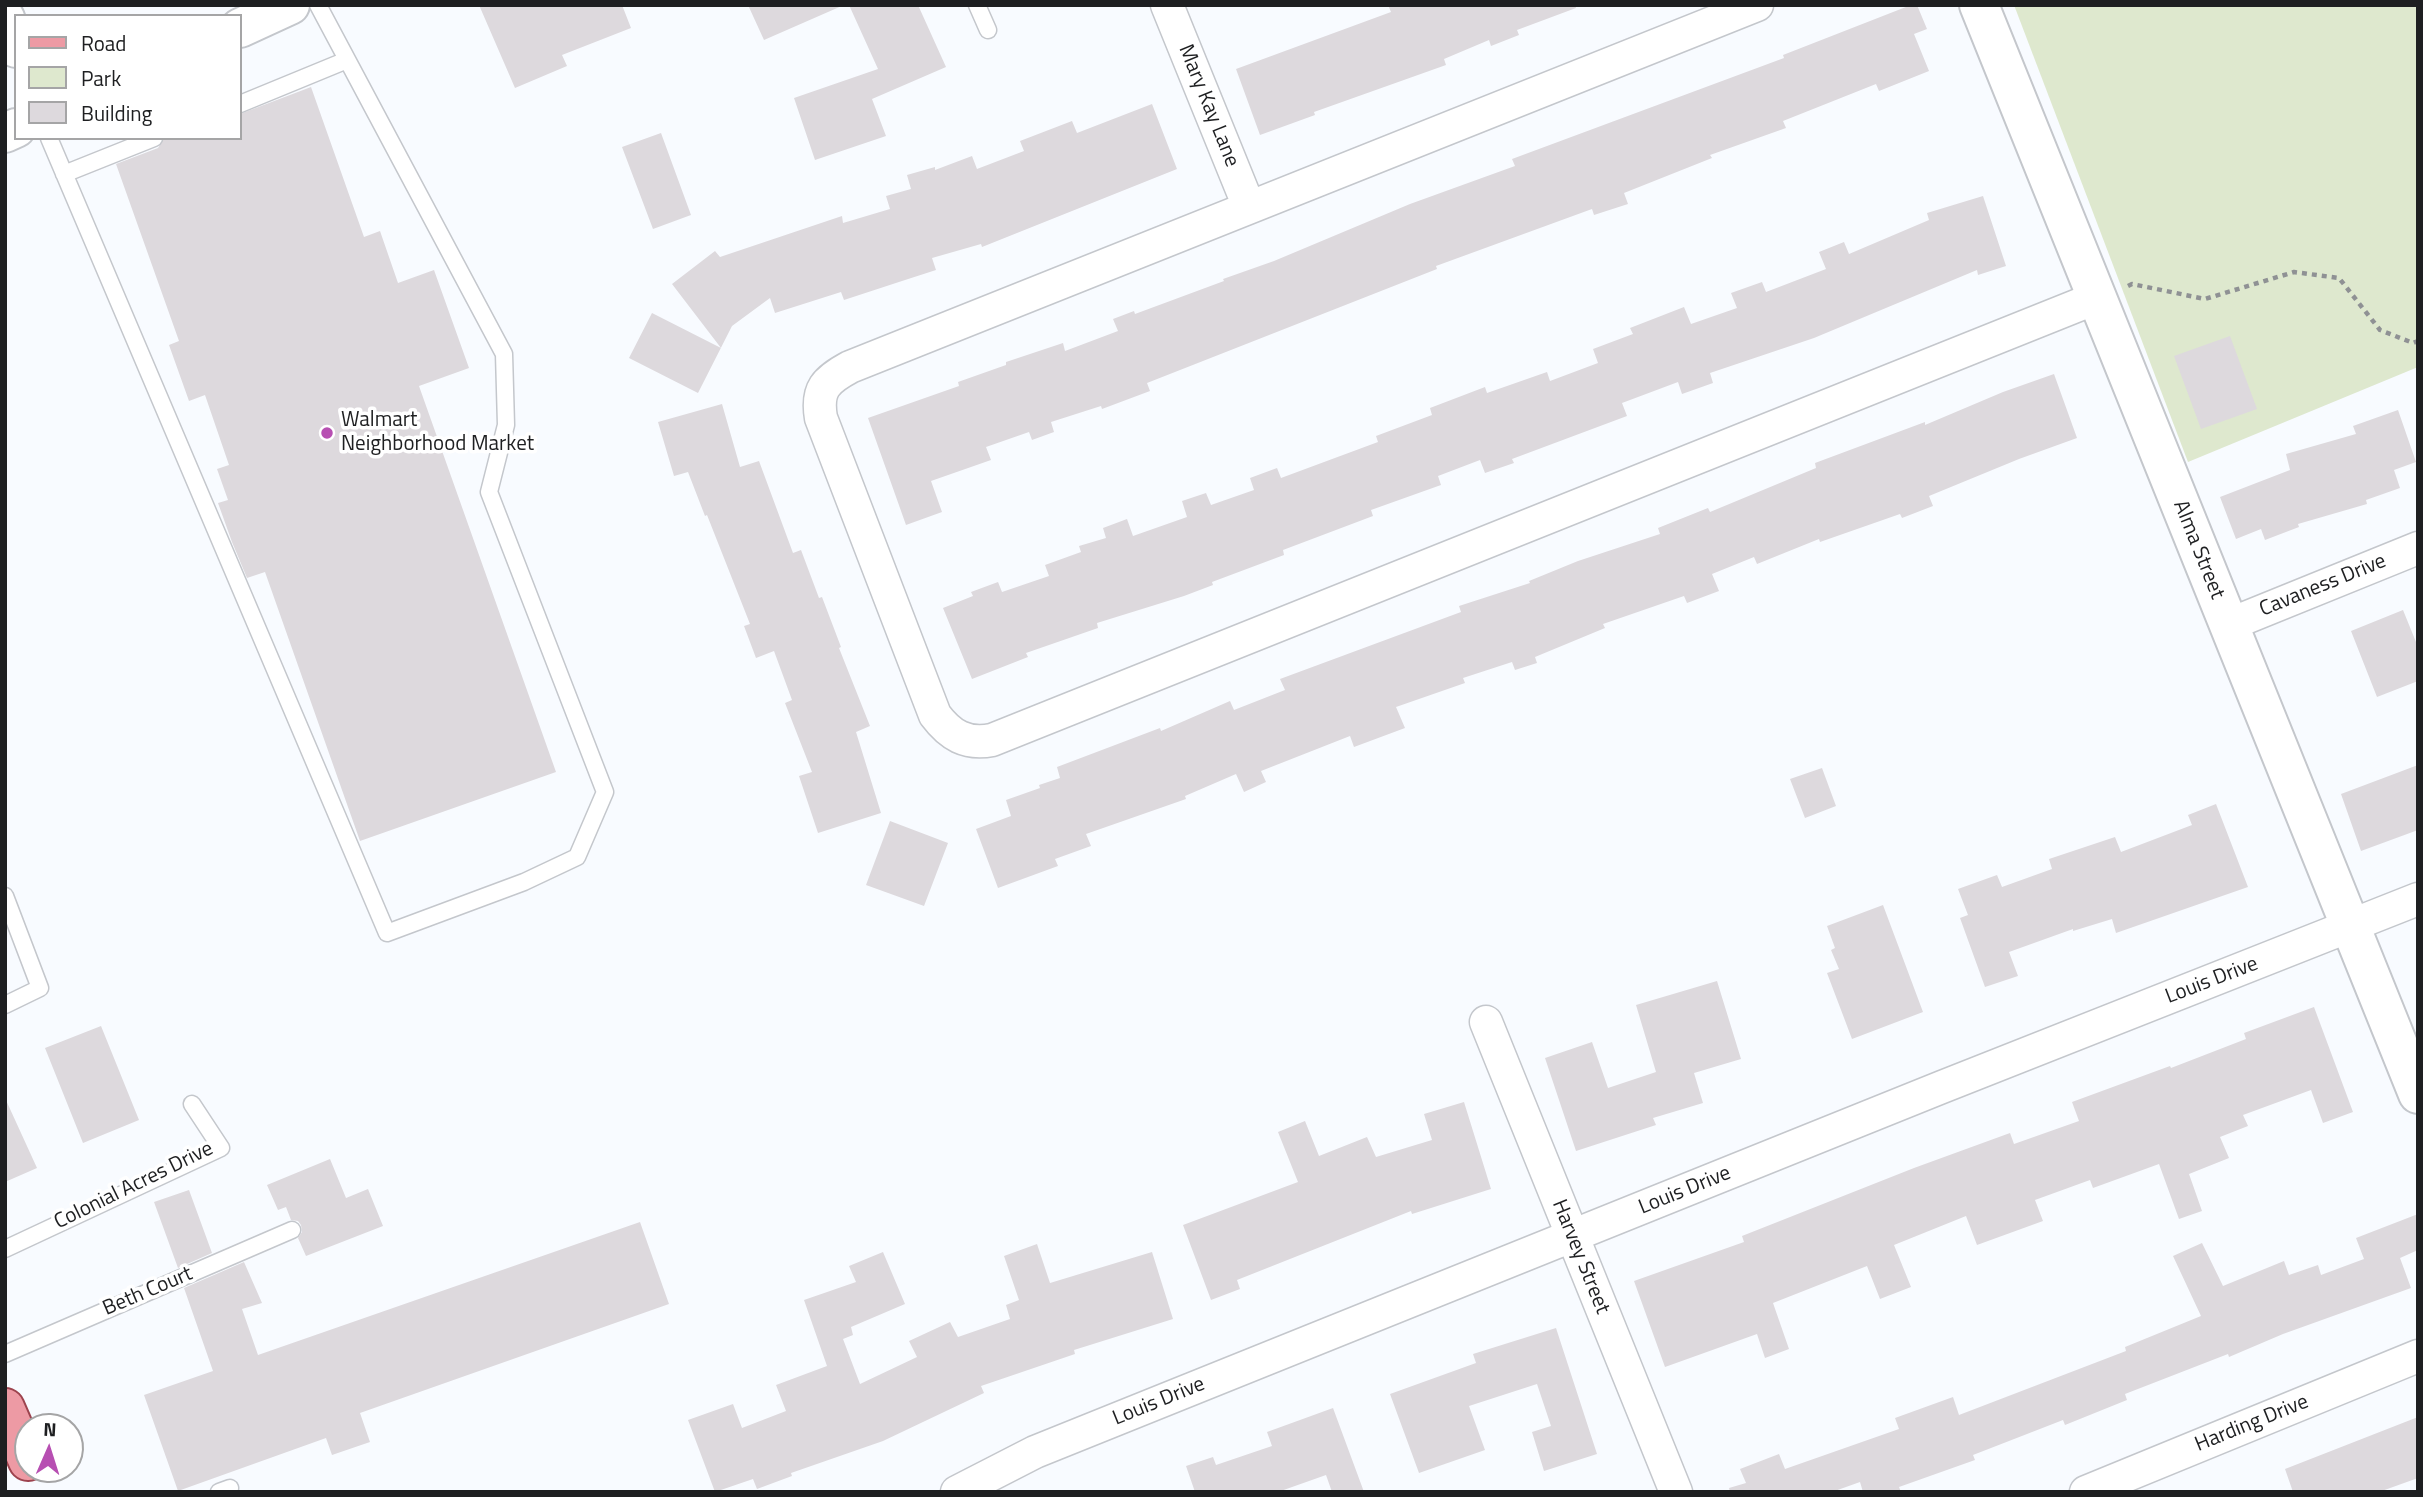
<!DOCTYPE html>
<style>
body{margin:0}
#map{position:relative;width:2423px;height:1497px;overflow:hidden;background:#f8fbff;font-family:"Titillium Web",sans-serif}
canvas{display:block}
.frame{position:absolute;inset:0;border:7px solid #1e1f21;pointer-events:none}
.legend{position:absolute;left:14px;top:14px;width:228px;height:126px;box-sizing:border-box;background:#fff;border:2px solid #a5a5a6;margin:0;padding:9px 12px;list-style:none;font-size:21px;color:#1e1f21}
.legend li{display:flex;align-items:center;gap:14px;height:35px}
.legend b{width:35px;border:2px solid #a5a5a6}
.north{position:absolute;left:14px;top:1413px;width:70px;height:70px;box-sizing:border-box;background:#fff;border:2px solid #a5a5a6;border-radius:50%;rotate:3deg;font-size:19px;font-weight:700;line-height:28px;text-align:center;color:#1e1f21}
.north::after{content:'';display:block;margin:auto;width:24px;height:32px;background:#b74fb2;clip-path:polygon(50% 0,100% 100%,50% 72%,0 100%)}
</style>
<div id="map">
<canvas width="2423" height="1497"></canvas>
<div class="frame"></div>
<ul class="legend">
<li><b style="height:9px;background:#ed9aa4"></b>Road</li>
<li><b style="height:19px;background:#dee8ce"></b>Park</li>
<li><b style="height:19px;background:#ddd9dd"></b>Building</li>
</ul>
<div class="north">N</div>
</div>
<script>
const context = document.querySelector('canvas').getContext('2d');
context.lineJoin = 'round';
function paint(path, color) { context.fillStyle = color; context.fill(path, 'evenodd'); }
function trace(path, color, width, dash) { context.strokeStyle = color; context.lineWidth = width; context.lineCap = dash ? 'butt' : 'round'; context.setLineDash(dash || []); context.stroke(path); }
function drawText(font, color, halo, rows, align = 'center') {
  context.font = font + ' "Titillium Web",sans-serif'; context.lineWidth = 7; context.setLineDash([]); context.textBaseline = 'middle'; context.strokeStyle = halo; context.fillStyle = color; for (const [text, x, y, turn = 0] of rows) {
    context.save(); context.translate(x, y); context.rotate((+turn || 0) * Math.PI / 180); context.textAlign = isNaN(turn) ? turn : align; if (halo) context.strokeText(text, 0, 0); context.fillText(text, 0, 0); context.restore();
  }
}
paint(new Path2D(`
 M2014,5H2418V367L2188,462Z`), '#dee8ce');
paint(new Path2D(`
 M479,5H622L631,28L562,55L567,66L515,88Z
 M748,5H844L764,40Z
 M849,5H918L946,67L872,99L886,136L815,160L794,98L878,69Z
 M1388,5H1575L1576,8L1517,30L1519,35L1491,46L1489,40L1444,59L1446,65L1314,112L1315,115L1260,135L1236,69L1391,12Z
 M1911,5H1917L1927,29L1914,34L1929,71L1879,91L1876,84L1783,121L1786,128L1710,155L1712,158L1624,193L1628,204L1594,215L1592,209L1436,266L1437,269L1147,383L1150,391L1102,409L1101,406L1051,422L1054,432L1032,440L1029,432L986,447L991,460L931,481L942,512L906,525L868,418L959,386L958,382L1006,365V362L1063,343L1065,351L1118,331L1113,319L1134,311L1135,314L1224,281L1223,279L1274,261L1410,204L1515,166L1512,159L1784,58L1783,55Z
 M311,87L364,237L380,231L398,283L434,270L469,368L419,386L556,772L360,841L265,572L247,578L232,542L218,503L228,500L217,469L229,465L205,395L189,401L169,345L179,341L116,164L158,148L164,138H240V114Z
 M1152,104L1177,169L982,247L981,244L932,258L936,270L902,281L844,300L841,292L775,313L770,298L732,326L698,393L629,358L652,313L721,348L672,284L715,251L720,257L842,216L843,223L890,209L886,196L911,189L907,175L935,167V170L972,156L977,169L1024,151L1020,141L1072,121L1077,133Z
 M661,133L691,215L653,229L622,147Z
 M1983,196L2006,266L1978,275L1977,270L1814,338L1710,373L1713,383L1682,394L1678,382L1622,403L1627,416L1512,459L1514,463L1485,473L1480,460L1438,476L1441,485L1371,510L1373,516L1283,550L1284,555L1212,582L1213,585L1184,596L1097,623L1098,628L1026,653L1028,657L972,679L943,608L973,596L971,592L998,582L1002,592L1049,576L1045,565L1081,552L1079,546L1106,538L1103,528L1127,519L1133,536L1187,517L1182,501L1206,493L1211,505L1254,490L1250,478L1277,468L1281,478L1378,442L1376,436L1432,415L1430,408L1485,387L1487,393L1547,372L1550,381L1598,363L1593,349L1633,334L1630,328L1684,307L1691,324L1737,308L1731,293L1762,282L1766,292L1826,269L1819,252L1844,242L1849,254L1929,220L1927,213Z
 M2230,336L2257,409L2201,429L2174,356Z
 M2054,374L2077,438L2019,459L1929,496L1933,506L1902,518L1900,514L1820,542L1819,539L1757,564L1754,557L1712,574L1719,591L1687,603L1684,596L1603,624L1605,628L1535,657L1537,663L1515,670L1512,662L1463,678L1465,683L1396,707L1405,728L1354,747L1350,736L1261,771L1266,782L1244,792L1236,774L1185,796L1186,799L1086,834L1091,846L1055,859L1058,866L998,888L976,829L1011,816L1006,800L1040,788L1039,785L1060,778L1057,767L1160,728L1161,731L1230,701L1234,710L1285,690L1280,679L1461,612L1459,606L1530,583L1529,581L1578,561L1660,534L1658,528L1708,508L1710,512L1816,468L1815,463L1925,422V425L2003,392Z
 M722,404L740,467L759,461L793,553L801,550L819,598L822,597L841,647L839,648L870,726L856,732L881,813L818,833L799,776L812,772L785,703L792,700L774,651L756,658L744,626L750,624L707,515L705,516L688,472L674,476L658,422Z
 M2398,410L2416,462L2394,470L2400,488L2366,500L2367,504L2298,524L2299,527L2265,540L2261,529L2236,539L2220,497L2290,470L2286,454L2356,434L2353,426Z
 M2403,610L2418,647V681L2377,697L2351,631Z
 M2418,765V830L2361,851L2341,794Z
 M1822,768L1836,806L1805,818L1790,779Z
 M2216,804L2248,887L2116,933L2112,919L2073,931V929L2009,952L2018,976L1985,987L1960,918L1968,915L1958,889L1997,875L2002,887L2052,869L2049,859L2115,837L2121,852L2192,825L2188,815Z
 M890,821L948,843L924,906L866,885Z
 M1883,905L1923,1012L1852,1039L1827,973L1839,969L1831,950L1835,948L1827,926Z
 M1717,981L1741,1059L1694,1073L1703,1103L1653,1118L1656,1125L1576,1151L1545,1058L1592,1042L1608,1088L1656,1072L1636,1005Z
 M2314,1007L2353,1112L2323,1123L2311,1090L2243,1115L2248,1126L2220,1137L2229,1158L2189,1174L2202,1211L2179,1219L2159,1164L2093,1188L2090,1180L2035,1200L2043,1221L1977,1245L1966,1216L1894,1245L1911,1287L1880,1299L1867,1266L1773,1303L1789,1349L1765,1358L1757,1334L1665,1367L1634,1281L1744,1242L1742,1236L1914,1168L2010,1133L2014,1144L2079,1121L2072,1102L2170,1066L2171,1068L2246,1039L2244,1033Z
 M101,1026L139,1120L83,1143L45,1048Z
 M5,1098L37,1168L5,1182Z
 M1464,1102L1491,1189L1412,1214L1411,1211L1237,1280L1240,1289L1211,1300L1183,1225L1298,1182L1278,1132L1305,1121L1319,1156L1367,1137L1376,1157L1432,1140L1424,1114Z
 M330,1159L346,1198L368,1189L383,1226L306,1256L298,1238L302,1232L301,1225L298,1221L291,1220L286,1207L278,1210L267,1185Z
 M189,1190L212,1253L178,1268L154,1202Z
 M2418,1214V1250L2400,1258L2411,1288L2283,1334L2229,1357L2228,1354L2125,1394L2127,1400L2065,1425L2063,1420L1973,1455L1975,1460L1899,1487L1901,1492H1863L1860,1482L1832,1492H1730L1729,1488L1746,1483L1740,1469L1779,1454L1785,1469L1899,1429L1895,1418L1953,1397L1959,1415L2126,1351L2125,1347L2201,1316L2173,1256L2202,1243L2223,1286L2284,1261L2289,1275L2318,1265L2321,1275L2364,1259L2356,1238Z
 M640,1222L669,1304L360,1413L370,1442L332,1455L326,1438L178,1491L144,1395L213,1371L184,1288L244,1262L262,1303L242,1309L258,1355Z
 M1037,1244L1050,1283L1152,1252L1173,1319L1074,1350L1075,1354L981,1386L984,1393L883,1441L791,1473L792,1476L757,1489L753,1479L715,1492L688,1420L733,1404L742,1428L786,1411L776,1385L827,1366L804,1300L856,1282L849,1266L883,1252L905,1304L851,1327L853,1335L843,1339L860,1384L917,1357L909,1341L950,1322L958,1337L1010,1319L1006,1305L1019,1300L1004,1256Z
 M1556,1328L1597,1454L1544,1471L1532,1432L1551,1426L1537,1384L1469,1406L1485,1450L1419,1473L1390,1394L1476,1363L1473,1354Z
 M1333,1408L1364,1492H1332L1326,1475L1278,1492H1195L1186,1466L1213,1457L1216,1465L1272,1446L1267,1432Z
 M2418,1417V1478L2379,1492H2293L2285,1469Z`), '#ddd9dd');
const service = new Path2D(`
 M977,5L988,30
 M240,104L347,60
 M49,138L387,933L524,882L577,857L605,792L489,492L506,425L504,354L318,5
 M64,174L154,138
 M5,896L40,988L5,1005
 M5,1249L221,1148L192,1104
 M5,1354L292,1230
 M219,1492L230,1488`);
const minor = new Path2D(`
 M1167,5L1249,207
 M1757,5L850,367C826,380 816,389 821,418L935,715C950,735 966,745 992,740L2096,298
 M2228,625L2418,548
 M1486,1022L1676,1492
 M957,1492L1035,1452L1942,1087L2418,899
 M2086,1492L2418,1356`);
const tertiary = new Path2D(`
 M1979,5L2418,1094
 M5,18L16,48
 M240,28L290,5
 M5,133L16,128`);
const primary = new Path2D(`
 M5,1408L28,1461`);
trace(service, '#c4c7cc', 19);
trace(minor, '#c4c7cc', 35);
trace(tertiary, '#c4c7cc', 42);
trace(primary, '#9d434e', 42);
trace(new Path2D(`
 M2128,286L2132,284L2205,299L2294,272L2339,278L2380,330L2413,343L2418,341`), '#8f9194', 4.5, [5, 5]);
trace(service, '#fff', 16);
trace(minor, '#fff', 32);
trace(tertiary, '#fff', 38);
trace(primary, '#ed9aa4', 38);
for (const [x, y, r, color] of [
 [327,433,7,"#b74fb2"]
]) { const dot = new Path2D(); dot.arc(x, y, r, 0, 2 * Math.PI); context.fillStyle = color; context.fill(dot); trace(dot, '#fff', 2.5); }
drawText('21px', '#1e1f21', '#fff', [
 ["Mary Kay Lane",1208,106,68],
 ["Alma Street",2198,550,68],
 ["Cavaness Drive",2323,586,-22],
 ["Louis Drive",2212,981,-21],
 ["Colonial Acres Drive",134,1186,-26],
 ["Louis Drive",1685,1191,-22],
 ["Harvey Street",1580,1257,68],
 ["Beth Court",148,1292,-23],
 ["Louis Drive",1159,1402,-22],
 ["Harding Drive",2252,1424,-22]
]);
drawText('21px', '#1e1f21', '#fff', [
 ["Walmart",341,421],
 ["Neighborhood Market",341,445]
], 'left');
</script>
